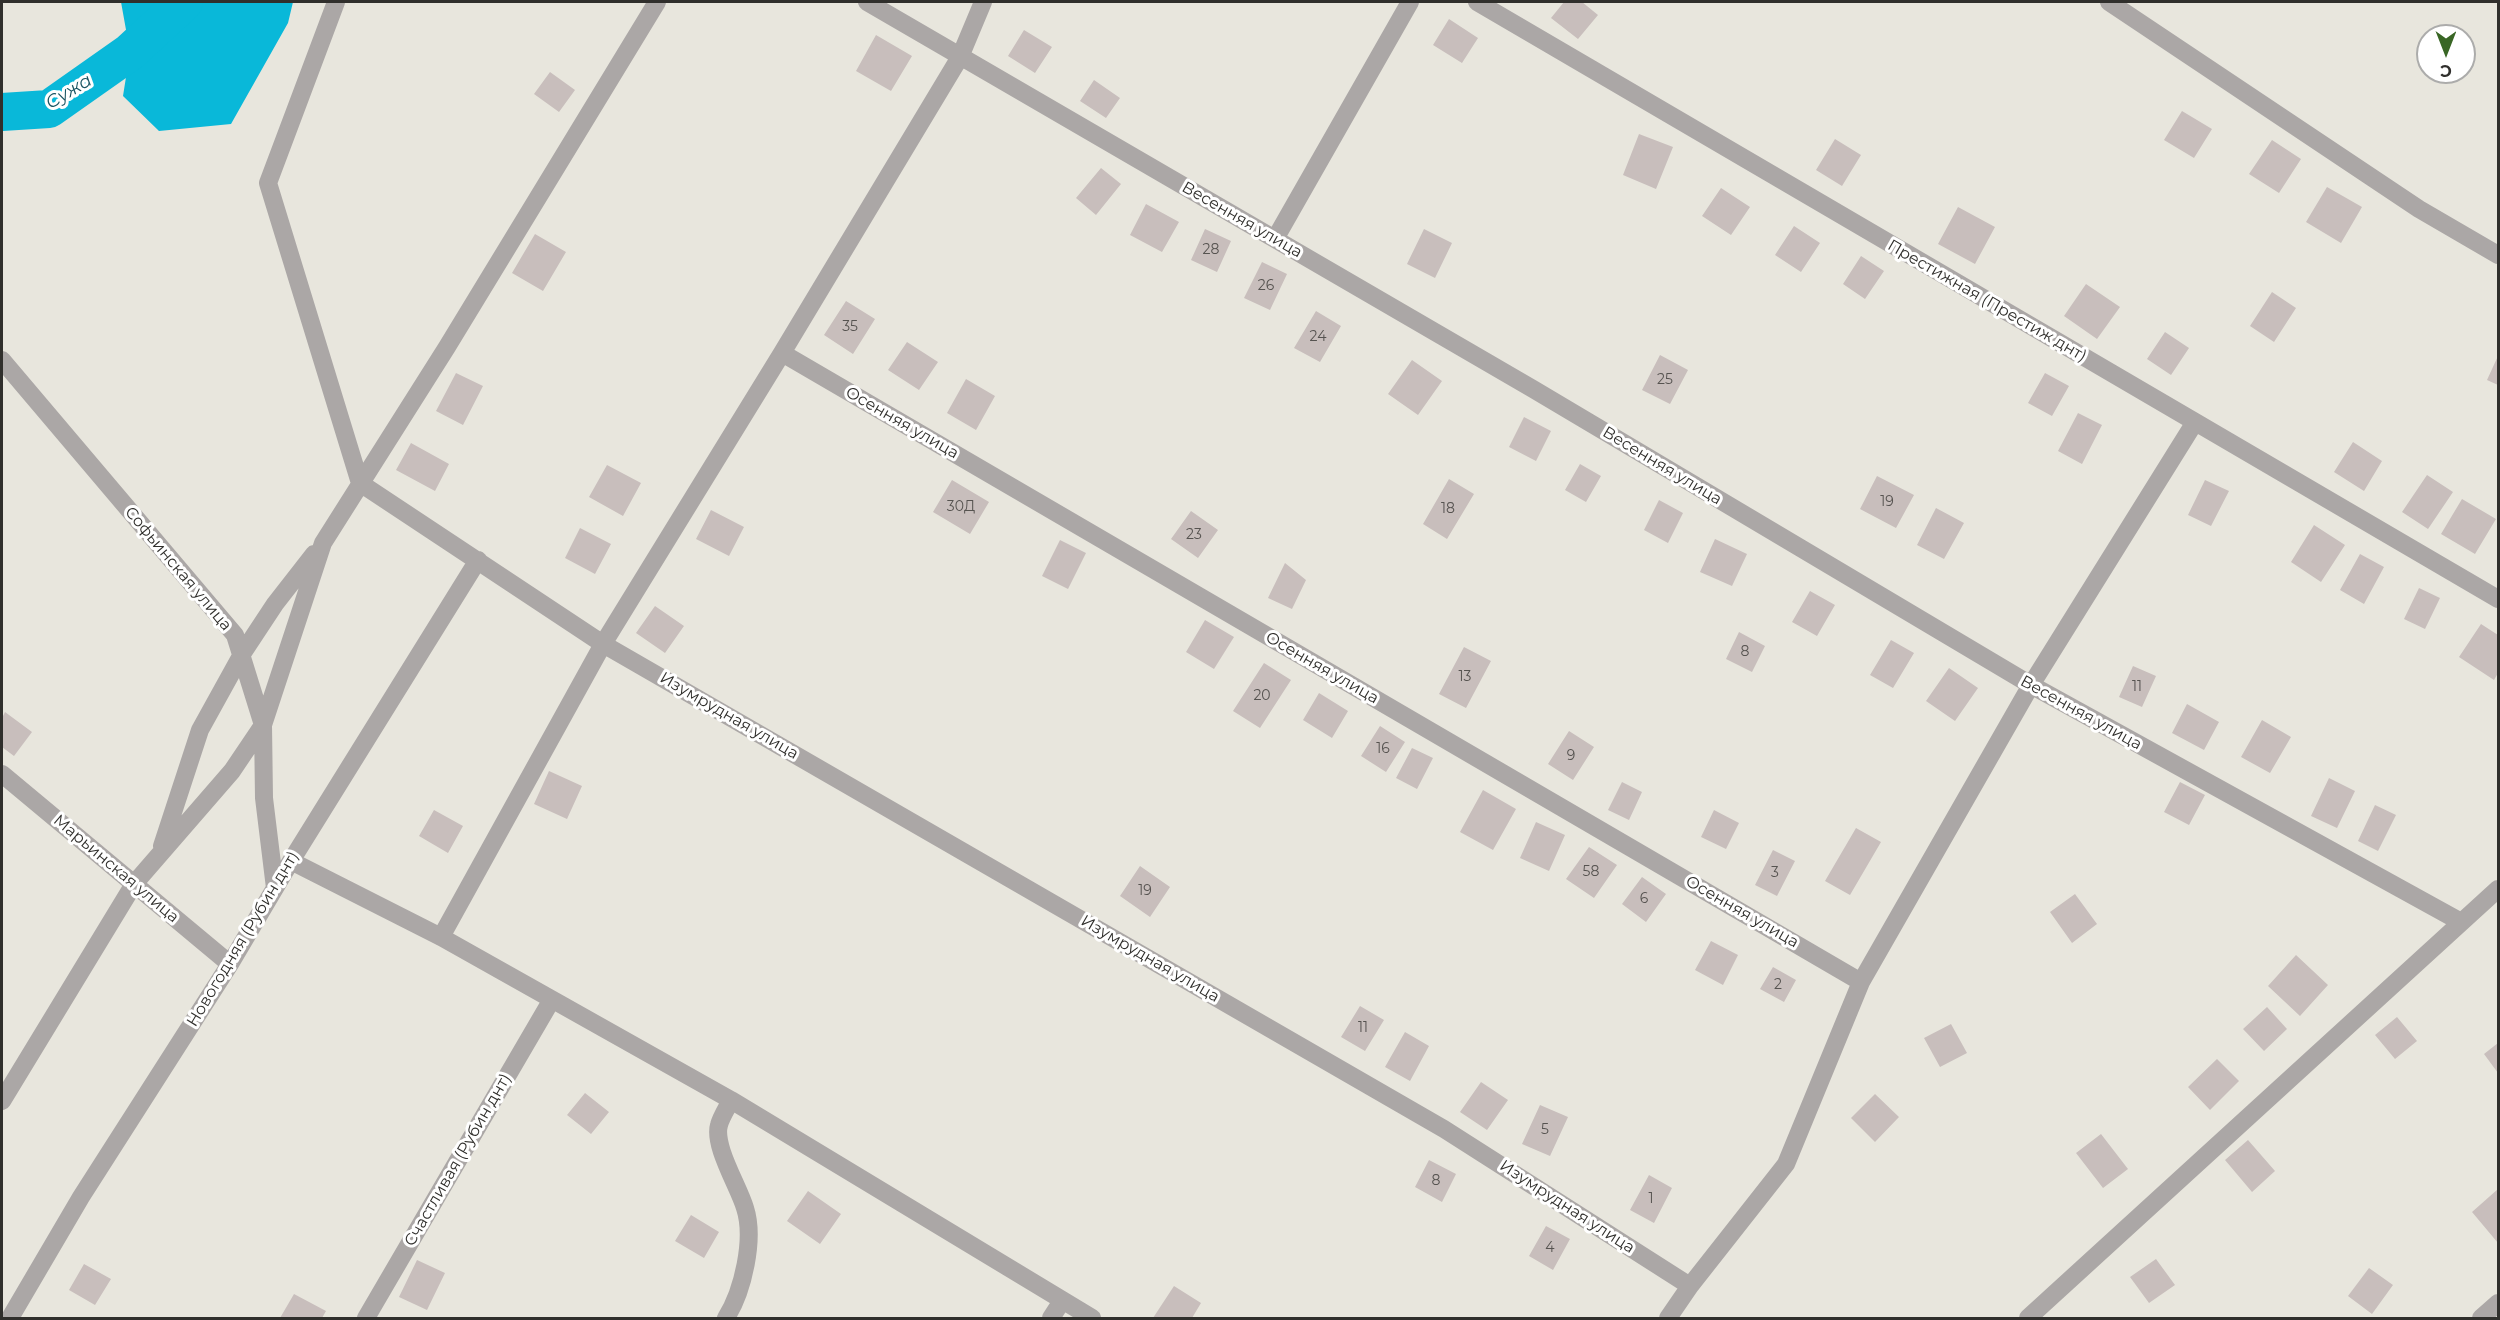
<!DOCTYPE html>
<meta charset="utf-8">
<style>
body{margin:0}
#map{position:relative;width:2500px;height:1320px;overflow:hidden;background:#e8e6dd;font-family:Montserrat,sans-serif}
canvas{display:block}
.frame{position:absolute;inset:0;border:3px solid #302f2c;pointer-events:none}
.north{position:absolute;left:2416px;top:24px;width:60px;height:60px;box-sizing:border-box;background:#fff;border:2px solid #acacab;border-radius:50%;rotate:180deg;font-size:16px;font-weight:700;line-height:24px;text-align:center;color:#302f2c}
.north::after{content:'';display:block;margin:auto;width:21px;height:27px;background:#396625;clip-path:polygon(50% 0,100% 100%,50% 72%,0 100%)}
</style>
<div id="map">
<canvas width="2500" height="1320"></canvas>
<div class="frame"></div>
<div class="north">С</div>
</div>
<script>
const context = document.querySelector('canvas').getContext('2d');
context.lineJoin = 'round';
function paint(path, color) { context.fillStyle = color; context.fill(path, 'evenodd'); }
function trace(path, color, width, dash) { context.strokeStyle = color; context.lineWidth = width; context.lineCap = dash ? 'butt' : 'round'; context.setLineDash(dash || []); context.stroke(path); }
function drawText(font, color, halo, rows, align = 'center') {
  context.font = font + ' Montserrat,sans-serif'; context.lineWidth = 6; context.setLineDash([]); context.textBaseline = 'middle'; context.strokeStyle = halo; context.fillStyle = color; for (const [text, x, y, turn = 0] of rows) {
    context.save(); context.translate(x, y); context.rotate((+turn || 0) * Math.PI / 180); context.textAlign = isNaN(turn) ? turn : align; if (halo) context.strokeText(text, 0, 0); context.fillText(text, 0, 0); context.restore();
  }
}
paint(new Path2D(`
 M121,2H293L288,23L231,124L159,131L123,96L130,52Z`), '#09b8d9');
trace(new Path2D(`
 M2,112L49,109L130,52L184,2`), '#09b8d9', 38);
paint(new Path2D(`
 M1564,2H1582L1598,15L1578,39L1551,18Z
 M1449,19L1478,38L1462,63L1433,45Z
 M1024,30L1052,47L1035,73L1008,56Z
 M876,35L912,56L891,91L856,71Z
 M550,72L575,90L559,112L534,94Z
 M1094,80L1120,98L1106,118L1080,101Z
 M2182,111L2212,129L2194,158L2164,140Z
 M1639,134L1673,147L1656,189L1623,175Z
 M1835,139L1861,155L1842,186L1816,170Z
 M2272,140L2301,159L2279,193L2249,174Z
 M1101,168L1121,184L1096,215L1076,198Z
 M2327,187L2362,207L2341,243L2306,222Z
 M1721,188L1750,207L1731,235L1702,216Z
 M1146,204L1179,222L1162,252L1130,235Z
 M1958,207L1995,227L1975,264L1938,244Z
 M1794,226L1820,243L1801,272L1775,255Z
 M1205,229L1231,241L1217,272L1191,260Z
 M1424,229L1452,243L1435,278L1407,264Z
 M535,234L566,252L543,291L512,273Z
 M1861,256L1884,271L1865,299L1843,284Z
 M1262,262L1287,274L1270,310L1244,298Z
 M2086,284L2120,307L2097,339L2064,316Z
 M2272,292L2296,308L2274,342L2250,326Z
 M846,301L875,319L853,354L824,335Z
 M1316,311L1341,326L1320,362L1294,348Z
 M2165,332L2189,348L2171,375L2147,359Z
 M907,342L938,362L919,390L888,370Z
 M1660,355L1688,370L1670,404L1642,390Z
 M2498,356V385L2487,380Z
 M1412,360L1442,381L1418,415L1388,394Z
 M456,373L483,386L463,425L436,411Z
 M2045,373L2069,386L2052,416L2028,403Z
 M966,379L995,396L976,430L947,413Z
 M2078,413L2102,425L2082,464L2058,451Z
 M1524,417L1551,431L1536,461L1509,447Z
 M2353,442L2382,461L2364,491L2334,472Z
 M411,443L449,464L435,491L396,470Z
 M1580,464L1601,476L1586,502L1565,490Z
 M607,465L641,483L623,516L589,497Z
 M2427,475L2453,492L2428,529L2402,512Z
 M1877,476L1914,495L1896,528L1860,509Z
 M1449,479L1474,494L1447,539L1423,524Z
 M952,480L989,502L970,534L933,512Z
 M2205,480L2229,491L2211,526L2188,515Z
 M2462,499L2496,519L2475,554L2441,534Z
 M1659,500L1683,513L1668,543L1644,530Z
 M1936,508L1964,523L1944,559L1917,545Z
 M711,510L744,527L729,556L696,539Z
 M1191,511L1218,530L1198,558L1171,539Z
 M2314,525L2345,545L2321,582L2291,562Z
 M580,528L611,544L595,574L565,558Z
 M1715,539L1747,554L1732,586L1700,572Z
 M1060,540L1086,553L1068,589L1042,576Z
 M2360,554L2384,567L2364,604L2340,590Z
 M1285,563L1306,580L1292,609L1268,598Z
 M2419,588L2440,598L2425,629L2404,619Z
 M1810,591L1835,605L1817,636L1792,622Z
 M655,606L684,626L665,653L636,633Z
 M1205,620L1234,637L1214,669L1186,652Z
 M2481,624L2498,635V673L2494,680L2459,657Z
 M1739,632L1765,646L1752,672L1726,659Z
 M1891,640L1914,653L1893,688L1870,675Z
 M1464,647L1491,661L1466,708L1439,694Z
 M1264,663L1291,680L1260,728L1233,711Z
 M2133,666L2156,676L2142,707L2119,697Z
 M1949,668L1978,688L1955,721L1926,701Z
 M1319,693L1348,711L1332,738L1303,720Z
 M2187,704L2219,722L2204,750L2172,733Z
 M5,712L32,732L14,756L2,747V718Z
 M2262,720L2291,737L2270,773L2241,757Z
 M1380,726L1405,742L1386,772L1361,756Z
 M1569,731L1594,747L1573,780L1548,764Z
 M1412,748L1433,758L1417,789L1396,778Z
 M549,771L582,786L567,819L534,804Z
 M2329,778L2355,791L2337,828L2311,816Z
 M1622,782L1642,792L1629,820L1608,810Z
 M2180,782L2205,795L2189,825L2164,812Z
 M1483,790L1516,809L1493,850L1460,832Z
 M2375,805L2396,815L2378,851L2358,841Z
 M434,810L463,826L448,853L419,836Z
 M1714,810L1739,823L1726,849L1701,837Z
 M1536,822L1565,835L1549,871L1520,858Z
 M1856,828L1881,842L1850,895L1825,881Z
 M1589,847L1617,865L1594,898L1566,879Z
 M1773,850L1795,861L1777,896L1755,885Z
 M1140,866L1170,887L1150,917L1120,896Z
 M1642,877L1666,894L1646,922L1622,904Z
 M2075,894L2097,924L2072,943L2050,912Z
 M1711,941L1738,955L1723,985L1695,970Z
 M2296,955L2328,985L2300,1016L2268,986Z
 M1773,967L1796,980L1784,1002L1760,989Z
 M1360,1006L1384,1020L1365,1051L1341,1037Z
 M2267,1007L2287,1029L2264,1051L2243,1029Z
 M2397,1017L2417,1041L2395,1059L2375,1035Z
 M1951,1024L1967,1053L1940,1067L1924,1038Z
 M1405,1032L1429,1046L1410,1081L1385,1067Z
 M2498,1043V1073L2484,1054Z
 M2217,1059L2239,1081L2210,1110L2188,1087Z
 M1481,1082L1508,1100L1487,1130L1460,1112Z
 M585,1093L609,1112L591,1134L567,1115Z
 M1875,1094L1899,1117L1875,1142L1851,1118Z
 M1540,1105L1568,1117L1550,1156L1522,1144Z
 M2101,1134L2128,1169L2103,1188L2076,1153Z
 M2248,1140L2275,1171L2252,1192L2225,1160Z
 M1429,1160L1456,1174L1442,1202L1415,1187Z
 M1649,1175L1672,1188L1654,1223L1630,1210Z
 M2498,1189V1243L2472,1212Z
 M808,1191L841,1214L820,1244L787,1221Z
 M691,1215L719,1232L704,1258L675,1241Z
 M1546,1226L1570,1239L1553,1270L1529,1256Z
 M2156,1259L2175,1285L2149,1303L2130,1277Z
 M417,1260L445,1273L427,1310L399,1297Z
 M84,1264L111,1279L95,1305L69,1290Z
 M2369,1268L2393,1285L2372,1314L2348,1296Z
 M1174,1286L1201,1303L1192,1318H1153Z
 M294,1294L326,1311L322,1318H280Z`), '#c8bebc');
trace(new Path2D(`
 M336,2L268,183L360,483L603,644L1444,1129L1690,1286
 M867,2L1533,389L2031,685L2461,922
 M1477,2L2498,599
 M2109,2L2419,209L2498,255
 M1275,239L1410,2
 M782,353L1861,982
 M2,360L235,635L263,725L264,798L275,888
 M2,774L230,964
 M162,846L200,730L242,654L275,604L314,554
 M291,861L441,937L731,1100L1092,1318
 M441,937L603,644L782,353L960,57L983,2
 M2,1101L134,884L232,771L263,725L323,543L447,347L657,2
 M10,1318L81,1197L230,964L291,861L478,560
 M366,1318L551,1001
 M726,1318C743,1291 755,1239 745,1208C739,1187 713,1146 719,1125C721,1117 727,1108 731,1100
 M1051,1318L1062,1301
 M1668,1318L1690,1286L1786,1164L1861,982L2031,685L2195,422
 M2028,1318L2498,889
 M2481,1318L2498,1303`), '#aba7a6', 18);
drawText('14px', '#565350', null, [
 ["28",1211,250],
 ["26",1266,286],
 ["35",850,327],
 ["24",1318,337],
 ["25",1665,380],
 ["19",1887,502],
 ["30Д",961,507],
 ["18",1448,509],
 ["23",1194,535],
 ["8",1745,652],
 ["13",1465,677],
 ["11",2137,687],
 ["20",1262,696],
 ["16",1383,749],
 ["9",1571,756],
 ["58",1591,872],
 ["3",1775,873],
 ["19",1145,891],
 ["6",1644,899],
 ["2",1778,985],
 ["11",1363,1028],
 ["5",1545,1130],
 ["8",1436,1181],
 ["1",1651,1199],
 ["4",1550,1248]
]);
drawText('16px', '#302f2c', '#fff', [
 ["Весенняя улица",1242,220,30],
 ["Престижная (Престиж днт)",1987,301,30],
 ["Осенняя улица",902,423,30],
 ["Весенняя улица",1662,466,31],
 ["Софьинская улица",178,569,50],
 ["Осенняя улица",1322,668,30],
 ["Весенняя улица",2081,713,29],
 ["Изумрудная улица",729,716,30],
 ["Марьинская улица",116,869,40],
 ["Осенняя улица",1742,912,30],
 ["Новогодняя (Рубин днт)",243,939,-59],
 ["Изумрудная улица",1150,959,30],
 ["Счастливая (Рубин днт)",458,1160,-60],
 ["Изумрудная улица",1567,1207,33]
]);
drawText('italic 18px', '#1b5563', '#fff', [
 ["Сужа",69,92,-31]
]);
</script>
